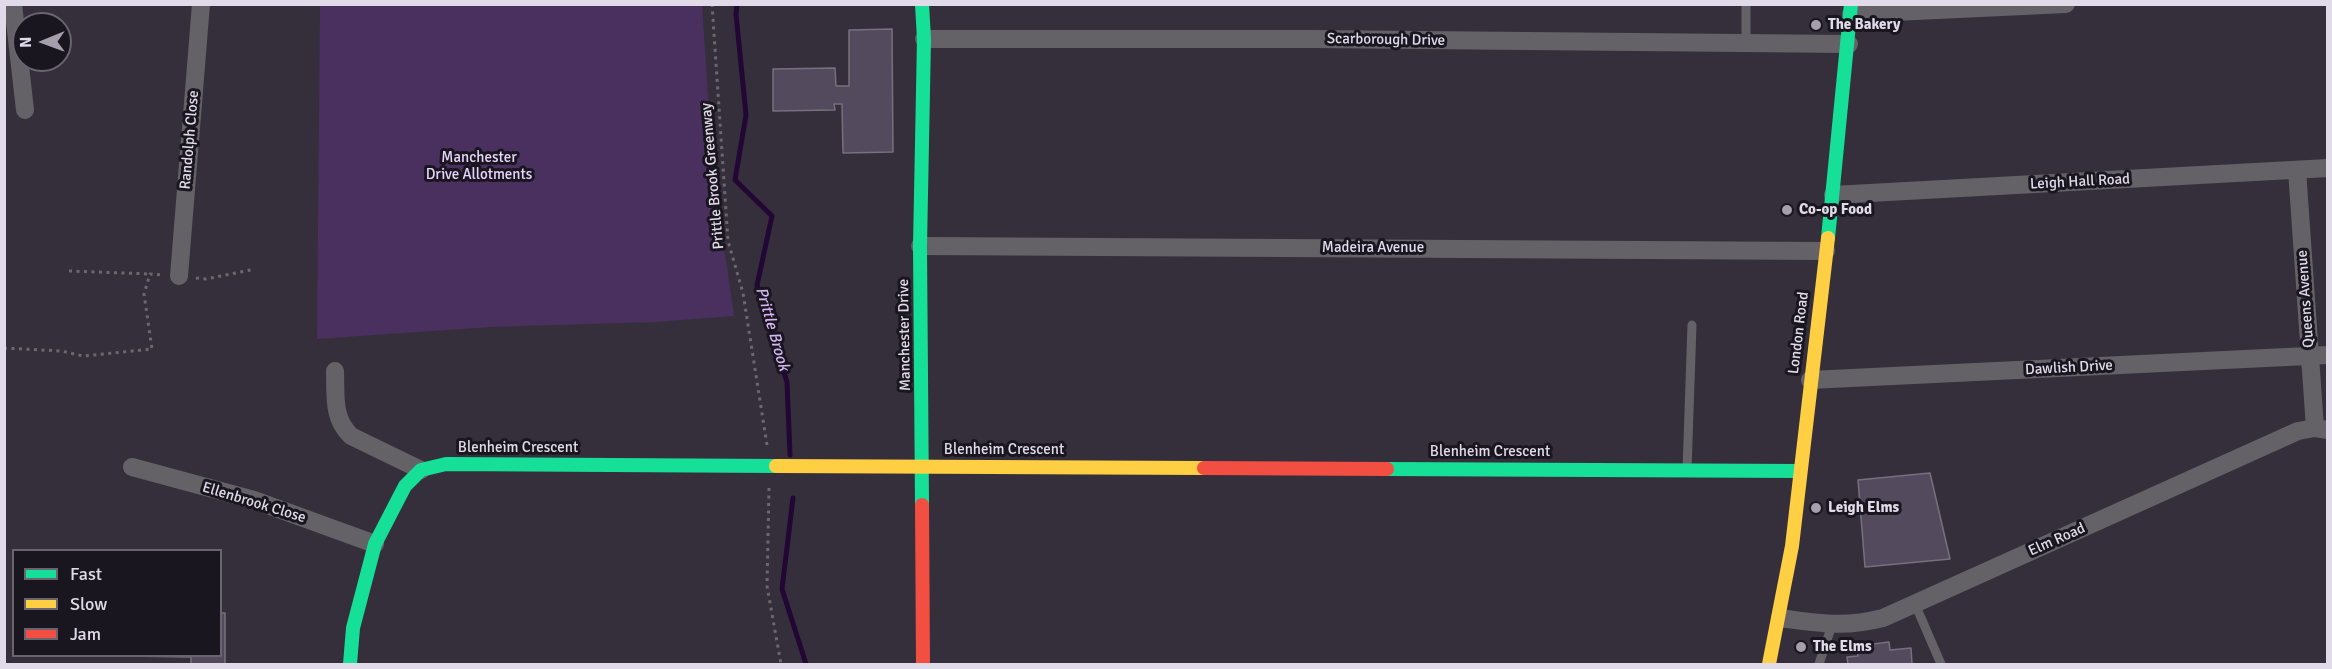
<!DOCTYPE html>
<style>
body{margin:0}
#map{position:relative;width:2332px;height:669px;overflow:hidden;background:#352f3c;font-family:Signika,sans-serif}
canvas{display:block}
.frame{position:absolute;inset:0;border:6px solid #e1dae8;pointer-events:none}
.legend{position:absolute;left:12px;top:549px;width:210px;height:108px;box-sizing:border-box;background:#1a1620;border:2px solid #6a6470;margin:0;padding:8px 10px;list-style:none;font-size:18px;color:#e1dae8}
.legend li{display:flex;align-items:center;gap:12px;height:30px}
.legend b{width:30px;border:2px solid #6a6470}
.north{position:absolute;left:12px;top:12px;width:60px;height:60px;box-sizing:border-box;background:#1a1620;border:2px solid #6a6470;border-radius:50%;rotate:269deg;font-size:16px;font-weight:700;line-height:24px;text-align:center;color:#e1dae8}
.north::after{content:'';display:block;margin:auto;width:21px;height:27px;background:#a59eac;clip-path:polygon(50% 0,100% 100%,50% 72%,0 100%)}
</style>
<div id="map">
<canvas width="2332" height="669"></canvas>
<div class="frame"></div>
<ul class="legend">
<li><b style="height:8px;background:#16e098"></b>Fast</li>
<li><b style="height:8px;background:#ffcf43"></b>Slow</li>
<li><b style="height:8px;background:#f24e42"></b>Jam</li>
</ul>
<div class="north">N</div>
</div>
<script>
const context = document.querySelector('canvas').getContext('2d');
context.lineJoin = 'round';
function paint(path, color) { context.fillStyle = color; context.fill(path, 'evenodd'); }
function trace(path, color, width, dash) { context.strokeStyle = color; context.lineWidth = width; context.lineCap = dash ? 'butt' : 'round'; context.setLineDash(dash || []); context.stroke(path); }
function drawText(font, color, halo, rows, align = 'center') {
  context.font = font + ' Signika,sans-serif'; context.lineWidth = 6; context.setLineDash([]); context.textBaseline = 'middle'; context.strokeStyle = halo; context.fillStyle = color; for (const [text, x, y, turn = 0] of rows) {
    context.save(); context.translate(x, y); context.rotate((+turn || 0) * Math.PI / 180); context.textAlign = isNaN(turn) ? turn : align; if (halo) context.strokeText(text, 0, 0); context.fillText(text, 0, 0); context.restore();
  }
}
paint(new Path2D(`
 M320,5H702L713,169L734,316L655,322L491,327L317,339Z`), '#49305f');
trace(new Path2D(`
 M737,4L736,14L746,115L735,180L772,216L757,285L787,382L790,455
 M793,498L782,589L806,664`), '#220735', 5);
const building = new Path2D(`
 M892,29L893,152L843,153L842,104H834L835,110L773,111V69L835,68L836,86H849V30Z
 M1930,473L1950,559L1865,567L1858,480Z
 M220,613H225V664H191V657L131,656H220Z
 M1889,642L1890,650L1911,648L1912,664H1848L1847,657L1858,656L1857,650L1865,649V645Z`);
paint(building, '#534a5d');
trace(building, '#76717c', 1.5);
trace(new Path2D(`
 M712,4L728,241L743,293L767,445
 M69,271L150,274
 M196,278L206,279L255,269
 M4,348L61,351L83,356L152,349L144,294L150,274L163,275
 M769,488L767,586L781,664`), '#6b696e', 3, [3, 4.5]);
trace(new Path2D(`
 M1746,43V4
 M1687,470L1692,325
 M1915,604L1941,664
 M1819,664L1832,625`), '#646266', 9);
trace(new Path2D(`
 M13,4L25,110
 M1851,14L2066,4
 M924,39H1313L1849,44
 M2297,170L2315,428
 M1833,195L2328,168
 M920,246L1826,251
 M179,276L201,4
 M335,371C336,395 332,418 351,436L421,470
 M1810,380L2328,355
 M132,467L254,500L375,544
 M1780,618C1819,623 1843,628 1883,618L2298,431L2315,428L2328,430`), '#646266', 18);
trace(new Path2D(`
 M1828,238L1851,4
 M1387,469L1800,471
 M922,505L920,246L924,39L922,4
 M350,664L353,628L375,544L405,486L421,470L446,464L776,466`), '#16e098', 14);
trace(new Path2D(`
 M776,466L1204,468
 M1769,664L1792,546L1828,238`), '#ffcf43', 14);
trace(new Path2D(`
 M1204,468L1387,469
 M922,505L923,664`), '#f24e42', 14);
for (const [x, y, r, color] of [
 [1816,25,6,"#a59eac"],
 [1787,210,6,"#a59eac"],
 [1816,508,6,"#a59eac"],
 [1801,647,6,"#a59eac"]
]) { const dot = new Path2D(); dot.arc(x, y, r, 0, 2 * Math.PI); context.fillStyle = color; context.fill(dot); trace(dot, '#1a1620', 2); }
drawText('bold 15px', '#e1dae8', '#1a1620', [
 ["The Bakery",1828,25],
 ["Co-op Food",1799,210],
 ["Leigh Elms",1828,508],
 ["The Elms",1813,647]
], 'left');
drawText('15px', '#e1dae8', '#1a1620', [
 ["Scarborough Drive",1386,40,1],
 ["Randolph Close",190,140,-85],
 ["Prittle Brook Greenway",713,176,-95],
 ["Leigh Hall Road",2080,182,-3],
 ["Madeira Avenue",1373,248],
 ["Queens Avenue",2306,299,-94],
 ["London Road",1799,333,-83],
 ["Manchester Drive",905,335,-91],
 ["Dawlish Drive",2069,368,-3],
 ["Blenheim Crescent",518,448],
 ["Blenheim Crescent",1004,450],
 ["Blenheim Crescent",1490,452],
 ["Ellenbrook Close",254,503,17],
 ["Elm Road",2057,540,-24]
]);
drawText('15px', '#e7d4fb', '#1a1620', [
 ["Manchester",479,158],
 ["Drive Allotments",479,175]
]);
drawText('italic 16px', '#d4b7f2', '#1a1620', [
 ["Prittle Brook",772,329,74]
]);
</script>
